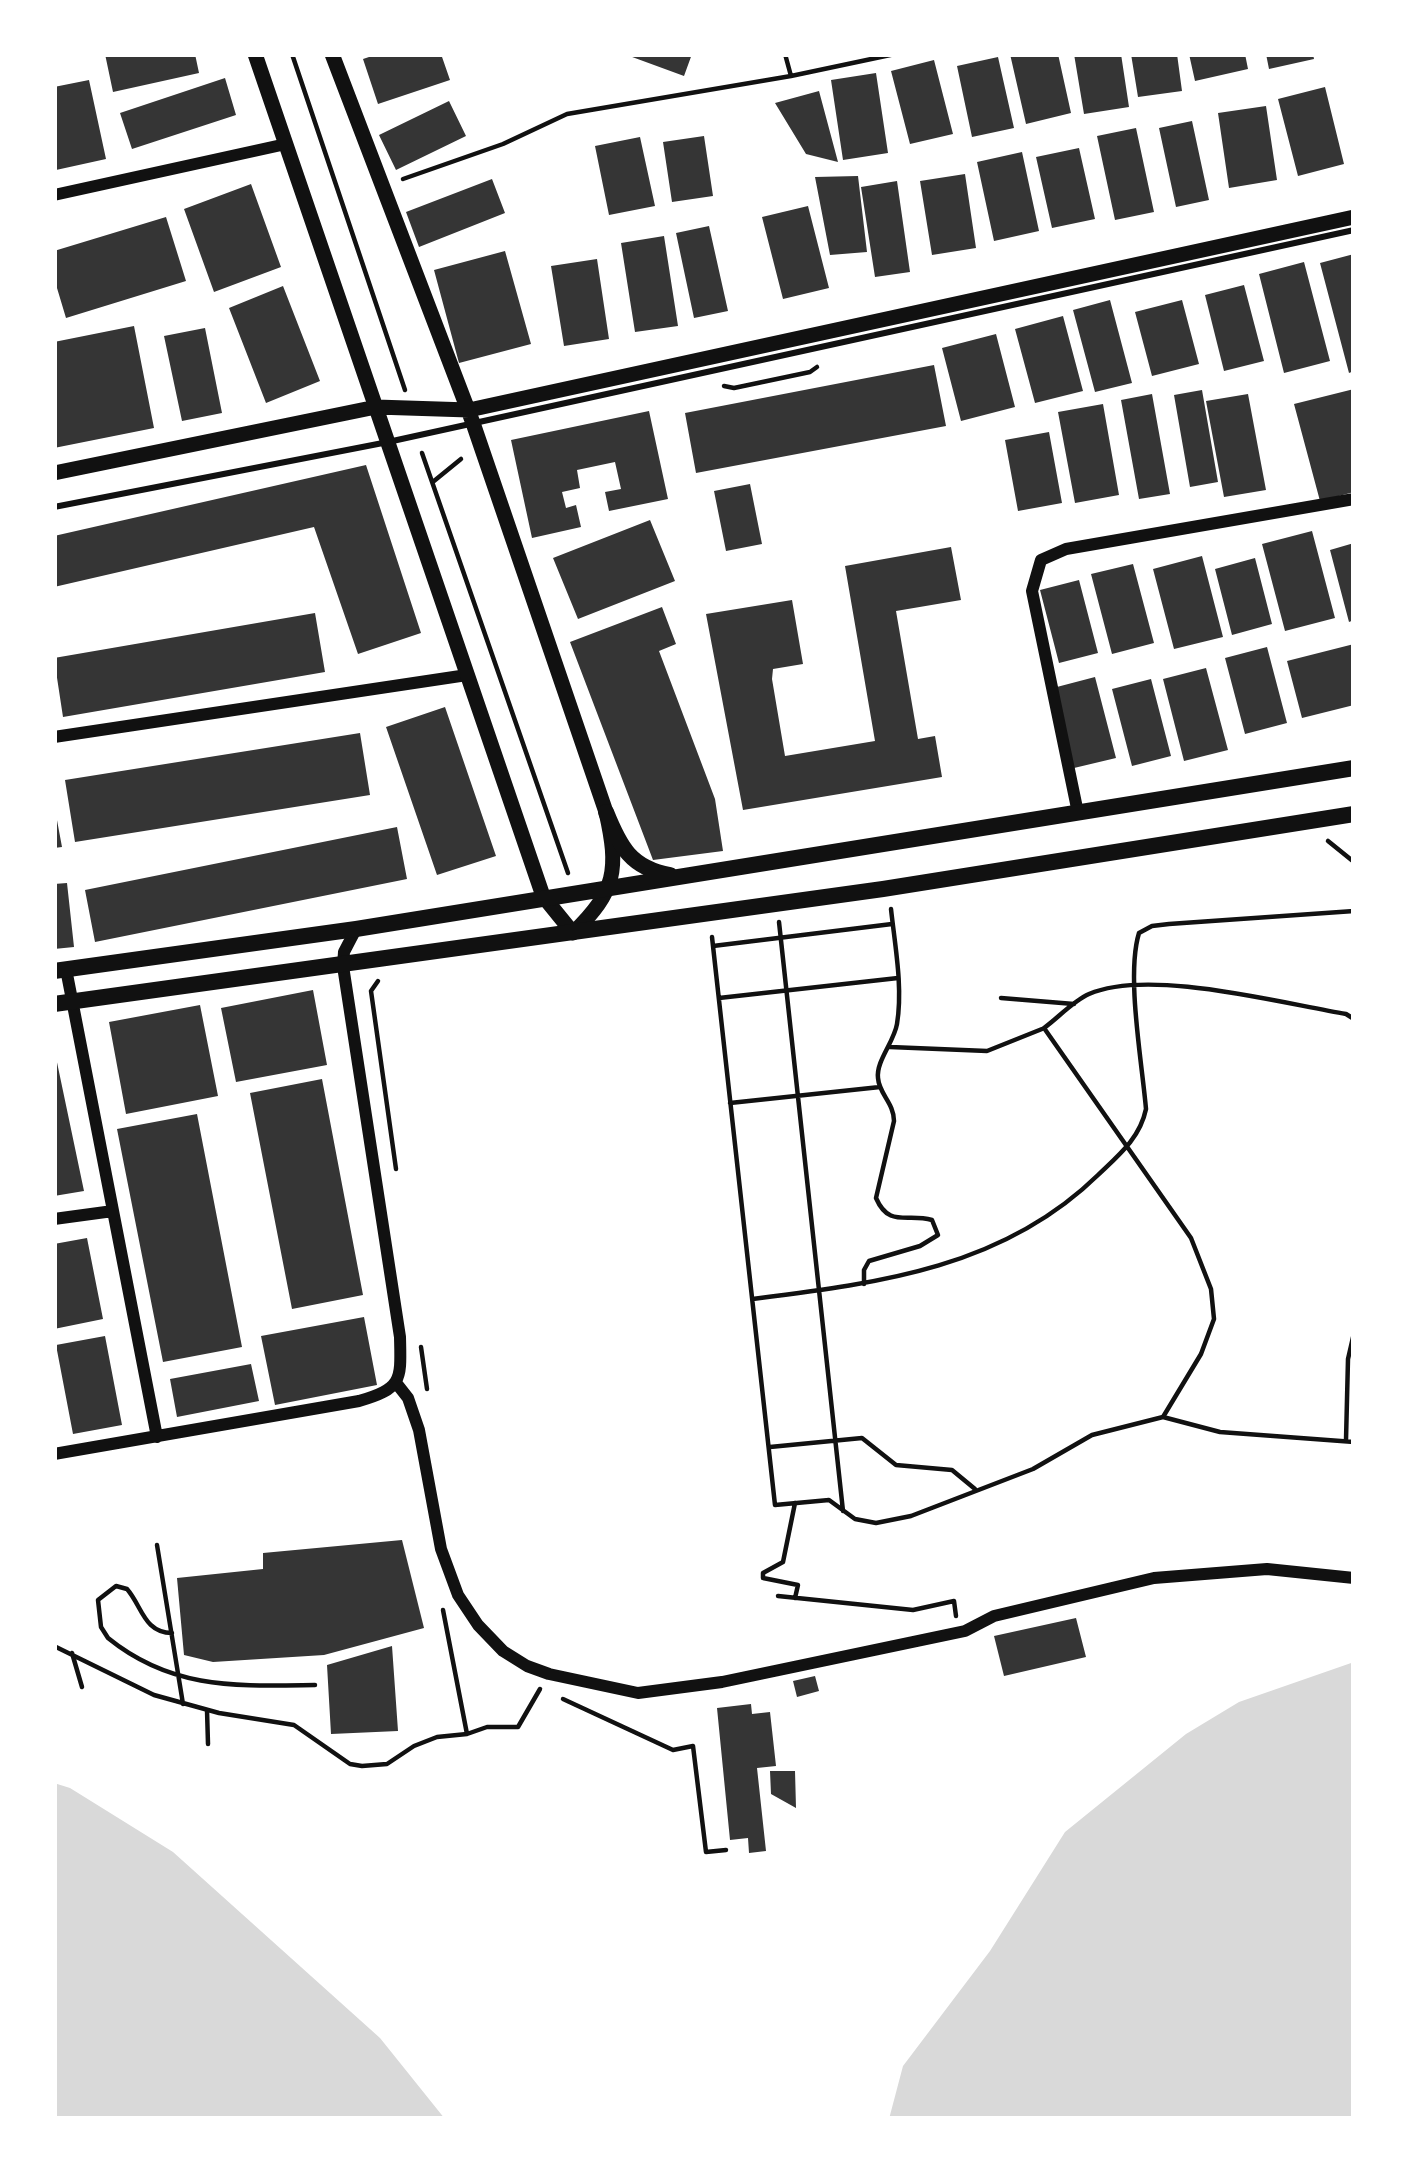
<!DOCTYPE html>
<style>
body{margin:0}
#map{position:relative;width:1408px;height:2173px;overflow:hidden;background:#fff;font-family:"Noto Sans",sans-serif}
canvas{display:block}
.frame{position:absolute;inset:0;border:57px solid #fff;pointer-events:none}
</style>
<div id="map">
<canvas width="1408" height="2173"></canvas>
<div class="frame"></div>
</div>
<script>
const context = document.querySelector('canvas').getContext('2d');
context.lineJoin = 'round';
function paint(path, color) { context.fillStyle = color; context.fill(path, 'evenodd'); }
function trace(path, color, width, dash) { context.strokeStyle = color; context.lineWidth = width; context.lineCap = dash ? 'butt' : 'round'; context.setLineDash(dash || []); context.stroke(path); }
paint(new Path2D(`
 M1354,1662V2119H889L903,2066L990,1951L1065,1832L1186,1734L1239,1702Z
 M54,1783L70,1788L173,1852L380,2038L445,2119H54Z`), '#d9d9d9');
paint(new Path2D(`
 M105,54H195L199,73L113,92Z
 M378,54H441L450,80L378,104L363,59Z
 M624,54H692L684,76Z
 M1010,54H1058L1071,113L1026,124Z
 M1074,54H1121L1129,107L1084,114Z
 M1131,54H1177L1182,91L1138,97Z
 M1189,54H1245L1248,69L1195,81Z
 M1266,54H1313L1314,59L1269,69Z
 M998,57L1014,128L972,137L957,66Z
 M934,60L953,134L910,144L891,71Z
 M876,73L888,153L843,160L831,80Z
 M225,78L236,115L132,149L120,113Z
 M89,80L106,159L56,170L54,87Z
 M1325,87L1344,164L1298,176L1278,99Z
 M819,91L838,162L806,154L775,103Z
 M449,101L466,136L396,170L379,135Z
 M1266,106L1277,180L1229,188L1218,113Z
 M1192,121L1209,200L1176,207L1159,128Z
 M1136,128L1154,212L1115,220L1097,136Z
 M704,136L713,196L672,202L663,142Z
 M640,137L655,206L609,215L595,146Z
 M1079,148L1095,219L1052,228L1036,157Z
 M1022,152L1039,231L994,241L977,162Z
 M965,174L976,248L932,255L920,181Z
 M858,176L867,252L830,255L815,177Z
 M492,179L505,213L419,247L406,212Z
 M897,181L910,272L875,277L861,187Z
 M251,184L281,267L214,292L184,209Z
 M808,206L829,288L783,299L762,217Z
 M166,217L186,281L66,318L54,278V251Z
 M709,226L728,311L694,318L676,233Z
 M664,236L678,326L635,332L621,243Z
 M505,251L531,344L459,363L434,270Z
 M1354,254V371L1349,373L1320,263Z
 M597,259L609,339L564,346L551,266Z
 M1304,262L1330,361L1284,373L1259,274Z
 M1244,285L1264,361L1224,371L1205,295Z
 M283,286L320,381L266,403L229,308Z
 M1110,300L1132,383L1095,392L1073,310Z
 M1182,300L1199,364L1152,376L1135,312Z
 M1063,316L1083,391L1035,403L1015,329Z
 M134,326L154,428L54,448V342Z
 M205,328L222,413L182,421L164,336Z
 M996,334L1015,407L961,421L942,348Z
 M934,365L946,426L696,473L685,413Z
 M1354,389V492L1320,501L1294,404Z
 M1202,390L1218,482L1190,487L1174,395Z
 M1152,394L1170,494L1139,499L1121,400Z
 M1248,394L1266,490L1224,497L1206,401Z
 M1103,404L1119,495L1075,503L1058,412Z
 M649,411L668,499L609,511L605,492L621,489L615,462L577,470L580,488L562,492L566,508L576,505L581,527L532,538L511,440Z
 M1049,432L1062,503L1018,511L1005,440Z
 M366,465L421,633L358,654L314,527L54,587V536Z
 M750,484L762,544L726,551L714,491Z
 M650,520L675,581L578,619L553,558Z
 M1312,531L1335,618L1285,631L1262,544Z
 M1354,543V620L1349,622L1330,550Z
 M951,547L961,600L896,611L918,739L935,736L942,777L743,810L706,614L792,600L803,664L773,669L772,679L785,756L875,741L845,566Z
 M1202,556L1223,637L1174,649L1153,569Z
 M1255,558L1272,624L1232,635L1215,569Z
 M1133,564L1154,643L1112,654L1091,574Z
 M1079,580L1098,653L1059,663L1040,590Z
 M662,607L676,644L659,651L715,799L723,851L653,860L570,642Z
 M315,613L325,672L63,717L54,658Z
 M1354,644V705L1302,718L1287,661Z
 M1267,647L1287,723L1245,734L1225,658Z
 M1206,668L1228,750L1184,761L1163,679Z
 M1095,677L1116,758L1074,768L1053,688Z
 M1151,679L1171,756L1132,766L1112,689Z
 M445,707L496,856L437,875L386,727Z
 M360,733L370,795L75,842L65,780Z
 M54,804L62,847L54,848Z
 M397,827L407,879L95,942L85,890Z
 M67,883L74,947L54,949V884Z
 M313,990L327,1065L236,1082L221,1008Z
 M200,1005L218,1096L126,1114L109,1022Z
 M54,1048L84,1191L54,1196Z
 M322,1079L363,1295L292,1309L250,1093Z
 M197,1114L242,1347L163,1362L117,1129Z
 M87,1238L103,1319L54,1329V1244Z
 M364,1317L377,1385L275,1405L261,1336Z
 M105,1336L122,1425L73,1434L56,1345Z
 M251,1364L259,1401L177,1417L170,1379Z
 M402,1540L424,1628L324,1655L213,1662L184,1655L177,1578L263,1569V1553Z
 M1076,1618L1086,1657L1004,1676L994,1636Z
 M392,1646L398,1731L331,1734L327,1665Z
 M815,1676L819,1691L797,1697L793,1681Z
 M751,1704L752,1714L770,1712L776,1766L757,1768L766,1851L749,1853L748,1838L730,1840L717,1708Z
 M770,1771H795L796,1808L771,1794Z`), '#353535');
trace(new Path2D(`
 M292,54L405,390
 M791,76L895,54
 M403,179L503,144L567,114L791,76L785,54
 M724,386L734,388L810,372L817,367
 M422,453L568,873
 M434,481L461,459
 M1328,841L1354,862
 M779,922L843,1511
 M712,937L775,1505L829,1500L855,1519L876,1523L911,1516L1033,1469L1092,1435L1163,1417L1220,1432L1354,1442
 M713,946L892,924
 M378,981L371,991L396,1169
 M719,998L898,978
 M1001,998L1074,1004
 M890,1047L987,1051L1042,1029
 M730,1103L880,1087
 M864,1284V1270L869,1261L920,1246L938,1235L932,1220C907,1213 889,1228 876,1198L894,1121C894,1103 879,1094 878,1078C876,1061 894,1042 897,1024C903,987 895,946 891,909
 M753,1299C879,1283 1003,1268 1098,1175C1119,1155 1140,1138 1146,1109C1142,1062 1126,975 1139,933L1152,926L1169,924L1354,911
 M421,1347L427,1389
 M1163,1417L1201,1354L1214,1319L1211,1289L1191,1238L1044,1028C1058,1018 1073,1001 1089,994C1149,968 1280,1003 1346,1014L1354,1019
 M1346,1440L1348,1359L1354,1333
 M770,1447L862,1438L896,1465L952,1470L975,1489
 M157,1545L183,1704
 M763,1578V1573L783,1562L795,1503
 M763,1578L798,1585L795,1598
 M778,1596L913,1610L954,1601L956,1616
 M443,1610L467,1734
 M172,1633C144,1633 142,1606 127,1589L116,1586L98,1600L101,1627L108,1638C172,1690 237,1686 315,1685
 M54,1646L154,1695L219,1713L294,1725L350,1764L362,1766L387,1764L414,1746L437,1737L467,1734L487,1727H518L540,1689
 M72,1653L82,1687
 M563,1699L673,1750L693,1746L706,1852L726,1850
 M207,1710L208,1744`), '#111', 4.5);
trace(new Path2D(`
 M54,507L388,442L1354,230`), '#111', 6);
trace(new Path2D(`
 M54,195L286,144
 M54,737L467,675
 M1078,813L1032,591L1041,560L1066,549L1354,499
 M66,969L157,1437
 M54,1219L113,1211
 M397,1384L408,1398L419,1430L441,1549L458,1595L478,1625L503,1651L527,1666L549,1674L638,1693L722,1682L965,1631L994,1616L1154,1578L1267,1569L1354,1578
 M54,1454L359,1401C403,1388 401,1380 400,1337L343,966L344,952L356,929`), '#111', 12);
trace(new Path2D(`
 M255,54L543,896L573,933C616,891 619,870 606,812L473,423L332,54
 M54,473L376,407L469,410L1354,217`), '#111', 15);
trace(new Path2D(`
 M606,812C620,847 631,868 670,875
 M54,971L356,929L1354,768
 M54,1004L883,889L1354,814`), '#111', 16);
</script>
